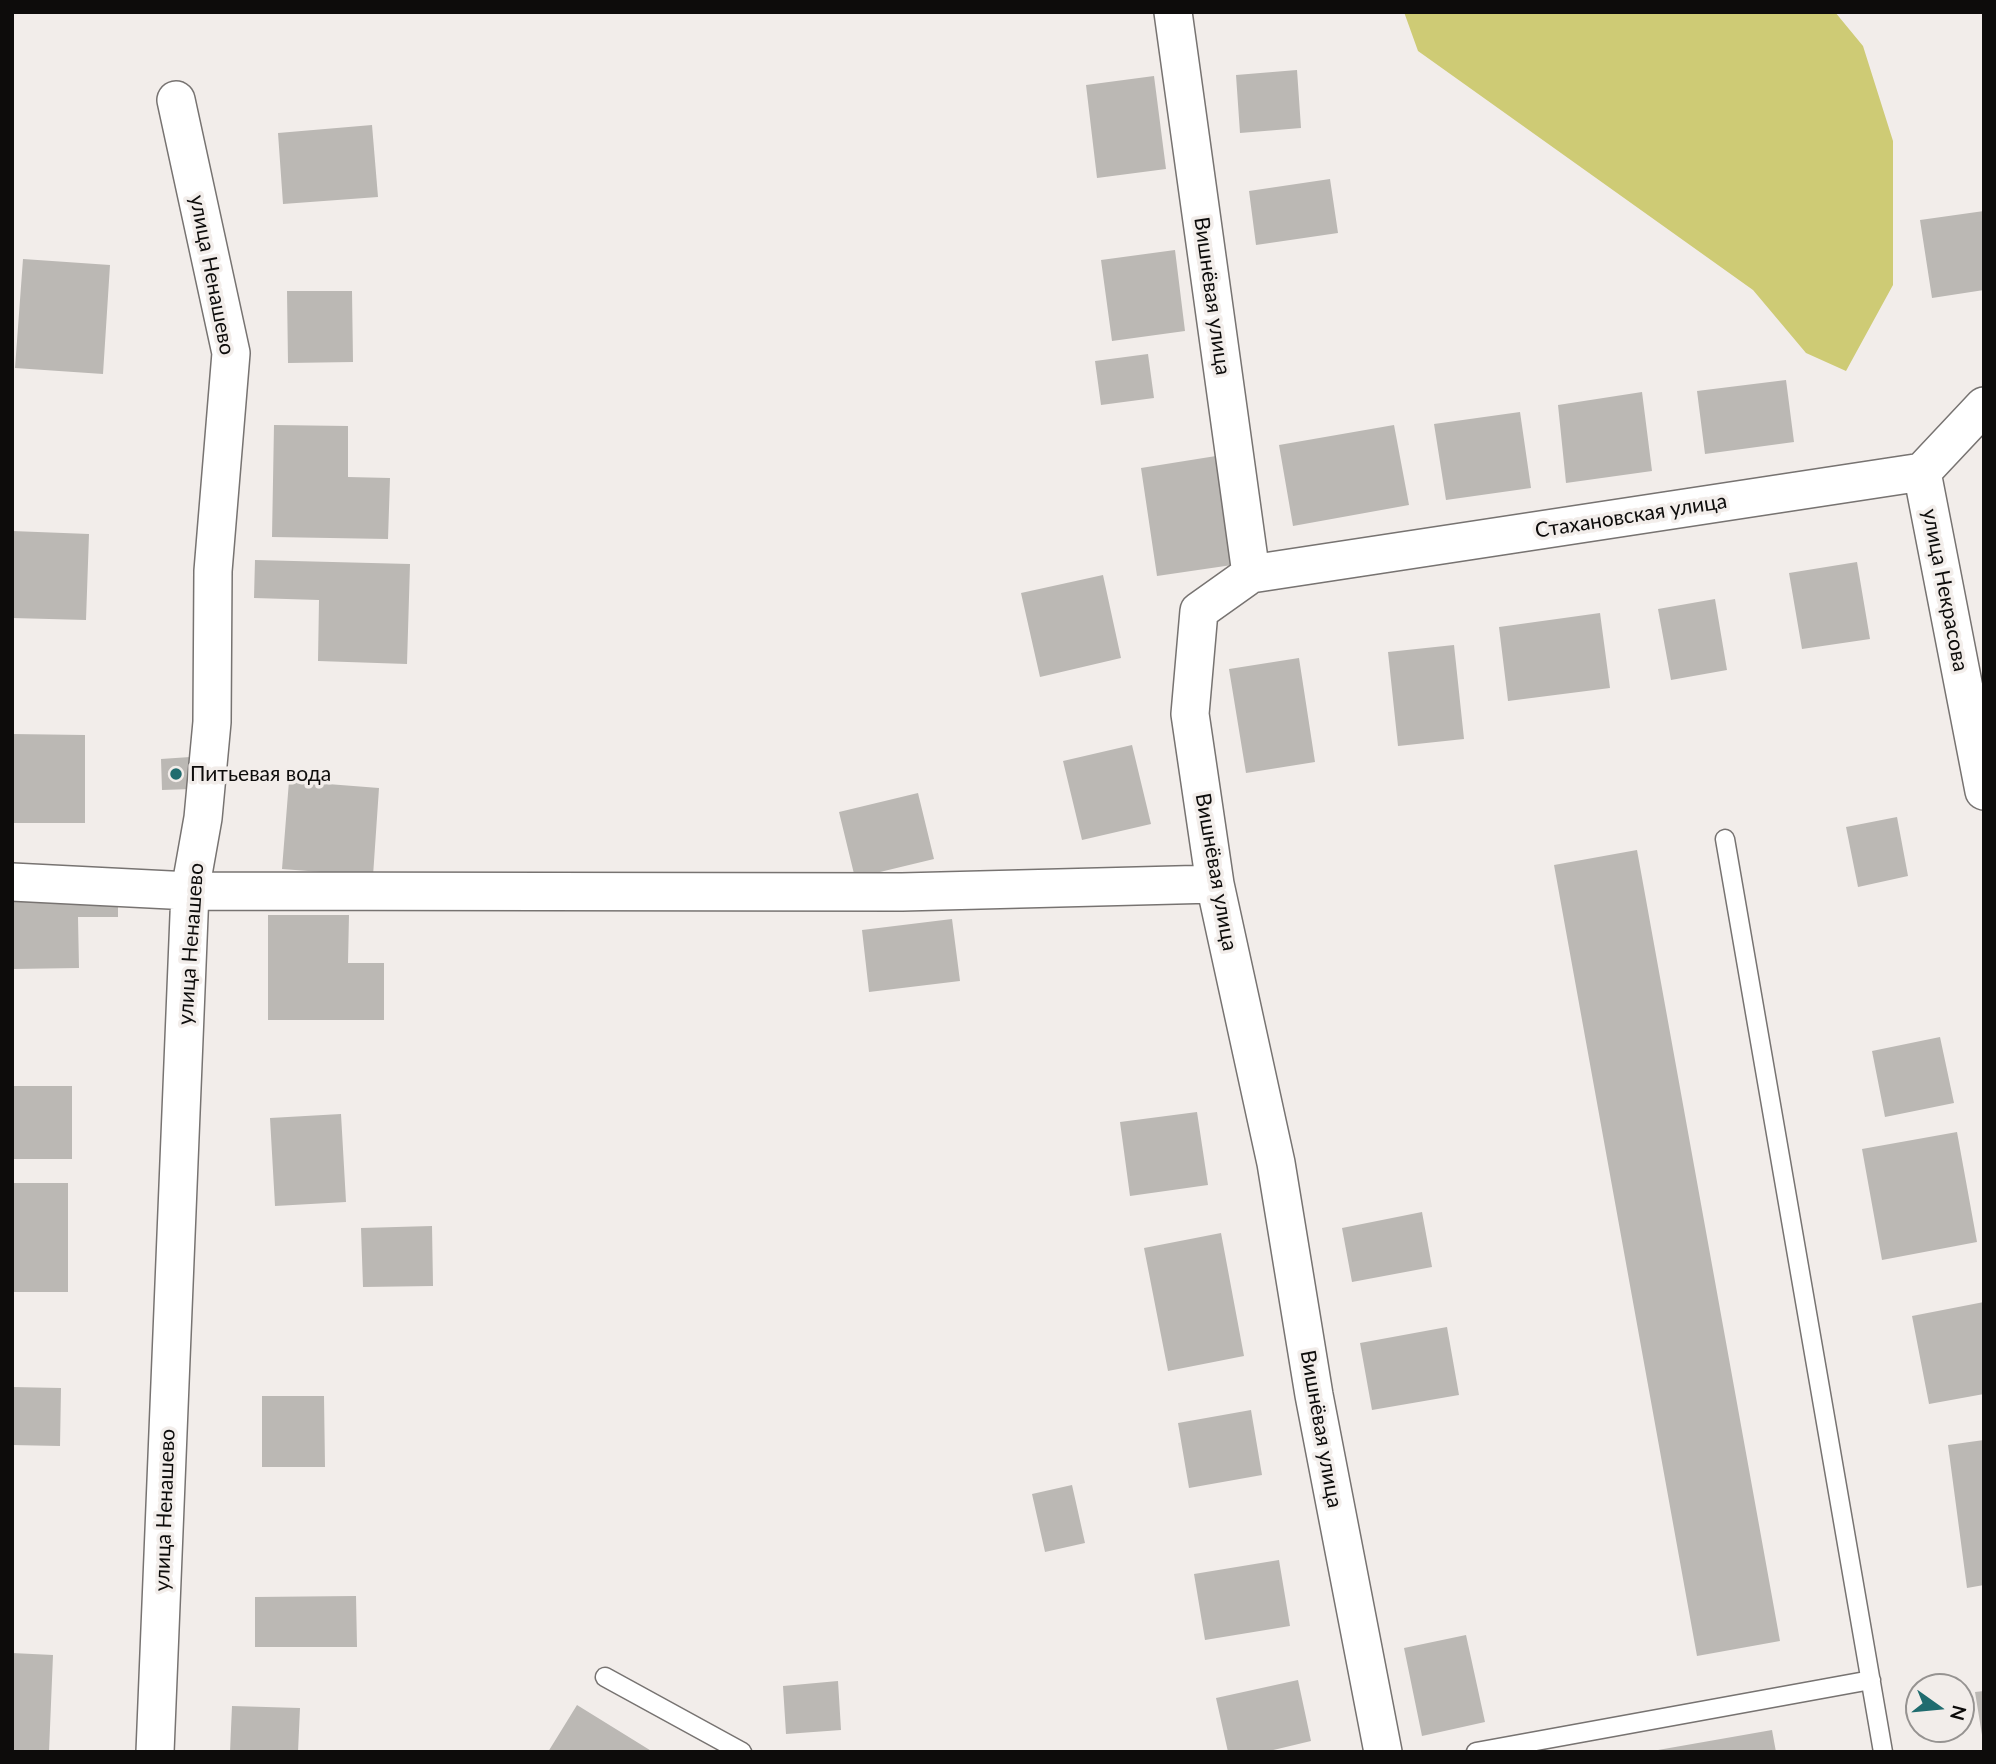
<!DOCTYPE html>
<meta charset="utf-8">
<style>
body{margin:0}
#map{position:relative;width:1996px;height:1764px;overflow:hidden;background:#f2edea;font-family:Lato,sans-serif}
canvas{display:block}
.frame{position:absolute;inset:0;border:14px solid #0d0c0b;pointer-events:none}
.north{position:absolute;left:1905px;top:1673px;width:70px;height:70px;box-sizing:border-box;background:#f2edea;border:2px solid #969391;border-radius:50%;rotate:105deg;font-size:19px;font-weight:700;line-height:28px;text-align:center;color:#0d0c0b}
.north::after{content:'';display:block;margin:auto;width:24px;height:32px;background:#206c6f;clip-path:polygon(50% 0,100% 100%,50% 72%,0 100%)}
</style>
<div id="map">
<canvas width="1996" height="1764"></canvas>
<div class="frame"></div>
<div class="north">N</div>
</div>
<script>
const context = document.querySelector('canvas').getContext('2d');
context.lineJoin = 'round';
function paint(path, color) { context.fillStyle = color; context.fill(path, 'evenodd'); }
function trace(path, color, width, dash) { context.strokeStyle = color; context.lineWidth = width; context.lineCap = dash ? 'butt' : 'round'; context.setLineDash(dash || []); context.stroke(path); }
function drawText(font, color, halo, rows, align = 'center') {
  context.font = font + ' Lato,sans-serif'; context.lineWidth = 7; context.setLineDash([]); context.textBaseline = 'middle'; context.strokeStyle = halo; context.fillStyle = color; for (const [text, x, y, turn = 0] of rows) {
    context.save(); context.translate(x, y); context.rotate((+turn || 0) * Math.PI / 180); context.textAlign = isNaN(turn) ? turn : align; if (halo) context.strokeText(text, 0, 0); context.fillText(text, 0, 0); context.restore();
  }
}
paint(new Path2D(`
 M1404,12H1835L1863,46L1893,141V285L1846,371L1806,353L1753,290L1418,51Z`), '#cecb75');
paint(new Path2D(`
 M1297,70L1301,128L1240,133L1236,75Z
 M1154,76L1166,169L1097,178L1086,85Z
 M372,125L378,197L283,204L278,133Z
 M1330,179L1338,233L1256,245L1249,191Z
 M1984,211V290L1932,298L1920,220Z
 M1175,250L1185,331L1112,341L1101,260Z
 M23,259L110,265L103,374L15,368Z
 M287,291H352L353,362L288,363Z
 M1148,354L1154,398L1101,405L1095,361Z
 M1786,380L1794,442L1705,454L1697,391Z
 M1642,392L1652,471L1566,483L1558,405Z
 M1520,412L1531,488L1446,500L1434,424Z
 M274,425L348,426V477L390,478L388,539L272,537Z
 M1394,425L1409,505L1293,526L1279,445Z
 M1216,456L1232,565L1157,576L1141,468Z
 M12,531L89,534L86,620L12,618Z
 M255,560L410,564L407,664L318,661L319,600L254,598Z
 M1857,562L1870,639L1802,649L1789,573Z
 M1103,575L1121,658L1040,677L1021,593Z
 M1715,599L1727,670L1671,680L1658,609Z
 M1600,613L1610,688L1508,701L1499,627Z
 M1454,645L1464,739L1398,746L1388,652Z
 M1299,658L1315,762L1246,773L1229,669Z
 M12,734L85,735V823H12Z
 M1132,745L1151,824L1082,840L1063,761Z
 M190,757L191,789L162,790L161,759Z
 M289,781L379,788L373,876L282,869Z
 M918,793L934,859L855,878L839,812Z
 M1897,817L1908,876L1858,887L1846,827Z
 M1637,850L1780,1641L1697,1656L1554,865Z
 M118,884V917H78L79,968L12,969V886Z
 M268,915H349L348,963H384V1020H268Z
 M952,919L960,981L869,992L862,930Z
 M1940,1037L1954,1103L1885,1117L1872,1051Z
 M12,1086H72V1159H12Z
 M1197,1112L1208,1185L1130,1196L1120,1122Z
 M341,1114L346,1202L275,1206L270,1118Z
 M1957,1132L1977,1242L1882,1260L1862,1149Z
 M12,1183H68V1292H12Z
 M1422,1212L1432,1267L1352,1282L1342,1228Z
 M432,1226L433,1286L363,1287L361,1228Z
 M1221,1233L1244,1356L1168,1371L1144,1248Z
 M1984,1302V1394L1929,1404L1912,1316Z
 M1447,1327L1459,1395L1372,1410L1360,1343Z
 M12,1387L61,1388L60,1446L12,1445Z
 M262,1396H324L325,1467H262Z
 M1251,1410L1262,1475L1189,1488L1178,1423Z
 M1984,1440V1585L1967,1588L1948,1445Z
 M1072,1485L1085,1543L1045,1552L1032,1494Z
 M1279,1560L1290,1626L1205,1640L1194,1574Z
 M356,1596L357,1647H255V1597Z
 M1466,1635L1485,1722L1422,1736L1404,1648Z
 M12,1653L53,1655L49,1752H12Z
 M1298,1680L1311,1741L1265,1752H1228L1216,1698Z
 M838,1681L841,1730L786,1734L783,1686Z
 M1984,1691V1735H1982L1975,1692Z
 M577,1705L653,1752H548Z
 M232,1706L300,1708L298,1752H230Z
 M1772,1730L1776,1752H1658V1750Z`), '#bbb8b4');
const lane = new Path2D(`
 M1725,839L1883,1752
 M605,1677L742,1752
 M1476,1752L1871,1680`);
const street = new Path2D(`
 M1173,12L1251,574L1199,611L1190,714L1215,884L1276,1163L1314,1395L1383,1752
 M1922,472L1984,791
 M1251,574L1922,472L1984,406
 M12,882L190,891L902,892L1215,884
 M155,1752L190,891L203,818L212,722L213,571L231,353L176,100`);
trace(lane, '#777371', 21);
trace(street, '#777371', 40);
trace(lane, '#fff', 18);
trace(street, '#fff', 37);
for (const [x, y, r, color] of [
 [176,774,7,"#206c6f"]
]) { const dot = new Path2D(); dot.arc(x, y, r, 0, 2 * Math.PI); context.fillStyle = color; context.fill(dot); trace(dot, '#f2edea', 2.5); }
drawText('21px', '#0d0c0b', '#f2edea', [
 ["улица Ненашево",212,275,79],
 ["Вишнёвая улица",1212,296,82],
 ["Стахановская улица",1631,516,-9],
 ["улица Некрасова",1945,590,79],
 ["Вишнёвая улица",1216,872,80],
 ["улица Ненашево",191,944,-86],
 ["Вишнёвая улица",1321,1429,80],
 ["улица Ненашево",165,1510,-88]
]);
drawText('21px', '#0d0c0b', '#f2edea', [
 ["Питьевая вода",190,774]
], 'left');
</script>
